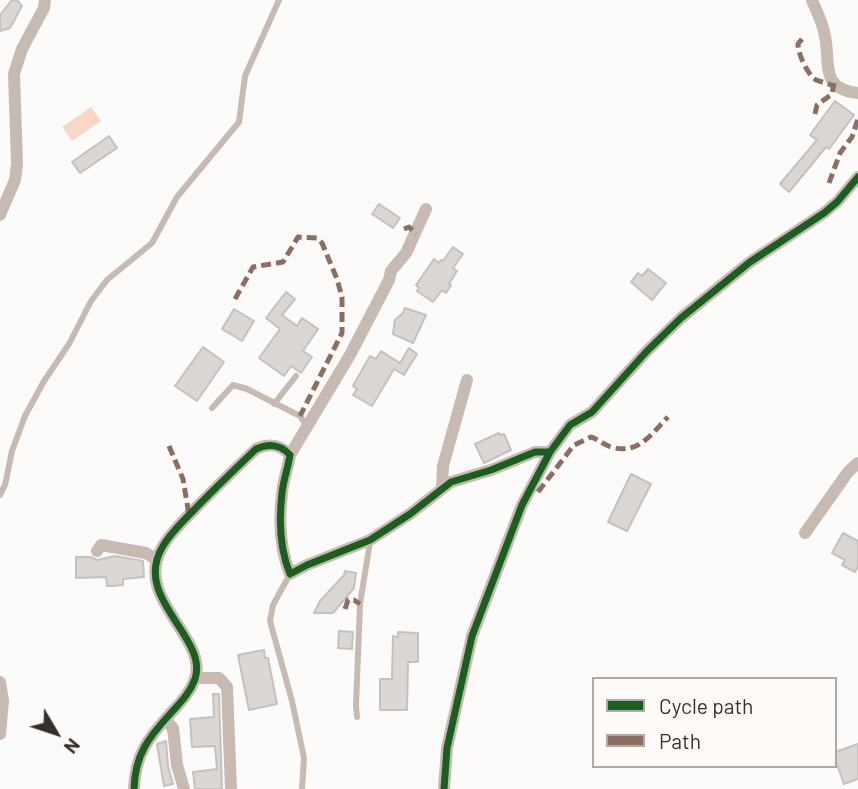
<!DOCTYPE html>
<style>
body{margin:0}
#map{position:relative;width:858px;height:789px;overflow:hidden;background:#fdfbfa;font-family:Barlow,sans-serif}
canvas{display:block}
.legend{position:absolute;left:592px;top:677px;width:245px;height:91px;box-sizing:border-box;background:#fefbf9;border:2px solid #aeaaa8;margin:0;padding:9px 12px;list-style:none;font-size:21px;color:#37312e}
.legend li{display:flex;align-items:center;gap:14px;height:35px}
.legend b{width:35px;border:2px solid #aeaaa8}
.north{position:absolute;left:21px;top:698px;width:70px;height:70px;-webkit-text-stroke:5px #fefbf9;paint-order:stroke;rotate:129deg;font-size:19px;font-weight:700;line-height:28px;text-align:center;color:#37312e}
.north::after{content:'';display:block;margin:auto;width:24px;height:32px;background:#37312e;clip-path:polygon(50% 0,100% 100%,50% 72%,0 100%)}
</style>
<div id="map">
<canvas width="858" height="789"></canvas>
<ul class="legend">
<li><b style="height:9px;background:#1b5e20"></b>Cycle path</li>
<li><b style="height:9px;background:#8d6e63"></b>Path</li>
</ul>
<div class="north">N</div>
</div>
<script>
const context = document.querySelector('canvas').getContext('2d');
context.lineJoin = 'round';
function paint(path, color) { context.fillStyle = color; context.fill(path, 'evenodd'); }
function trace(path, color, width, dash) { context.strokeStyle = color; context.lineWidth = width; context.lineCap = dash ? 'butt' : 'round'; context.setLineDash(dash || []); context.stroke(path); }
paint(new Path2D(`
 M91,107L101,121L72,141L62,127Z`), '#f8d7c6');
const building = new Path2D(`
 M12,0H17L22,6L10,28L0,31V15Z
 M835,101L854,115L829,149L826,147L789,192L780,184L817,140L810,135Z
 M109,136L117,148L80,173L72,162Z
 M379,204L400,218L393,228L372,214Z
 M453,247L463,254L453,268L457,271L449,284L451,285L446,293L442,290L433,302L417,291L419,288L416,285L434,259L439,263L441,260L443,261Z
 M648,269L666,283L652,300L631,282L638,273L642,276Z
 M286,292L295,299L282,315L297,326L302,318L318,329L303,351L312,357L301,373L291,366L284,376L259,358L280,329L266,318Z
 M405,308L426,315L413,343L393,334L395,320L403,313Z
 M234,309L254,321L242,341L222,329Z
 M203,347L224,362L197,401L175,386Z
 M409,348L417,354L404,375L394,369L372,406L353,395L357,389L353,386L370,356L376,359L381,351L400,363Z
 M499,433L500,435L504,434L511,450L484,463L475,444Z
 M631,474L651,484L627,531L608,522Z
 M843,533L858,541V566L855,572L842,565L845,560L832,553Z
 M115,556L143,561L144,577L123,579V585L113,586H107L106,577L76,578V557H91L97,560Z
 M345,571L356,573L354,588L333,613H314L320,601L344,575Z
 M339,631L353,632L352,649L338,648Z
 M398,632L418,633V662H408L407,710H380V679H392L393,636L398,637Z
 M264,650L265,658H268L277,704L249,710L238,655Z
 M213,694H219L222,789H195L193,772L217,769L215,746L192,747L190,719L214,717Z
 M166,741L168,766L173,784L164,786L157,744Z
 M858,744V779L844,784L835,759V752Z`);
paint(building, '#dbd7d5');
trace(building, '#c4c1bf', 2);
trace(new Path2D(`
 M274,404L296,376
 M212,408L233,385L247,389L300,416L306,425
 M0,495L5,485L12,451L25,416L44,381L69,344L91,301L107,280L152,243L177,197L239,122L245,76L279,0
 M290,574L273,605L270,621L292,701L304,758L302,789
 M357,717L356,705L360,604L370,542`), '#c7bab3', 6);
trace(new Path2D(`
 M812,0C816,10 822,21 824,32C832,59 817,89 858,93
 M0,215L15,180L17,164L14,74L22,49L44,8L45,0
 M290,455L350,355L389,280L391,271L406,253L426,209
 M442,487L443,466L467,380
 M805,533L848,472L858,463
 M97,551L101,545L146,553L157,560
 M195,678H219L227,687L231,789
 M0,682L3,701L0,734
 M165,720L173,728L177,765L184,789
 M134,789C135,755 148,738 170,714C180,703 190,693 195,679C209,637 131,598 163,546C170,534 181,523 191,513C212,491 234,470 256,449C269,443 280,444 290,455C288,468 283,481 282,493C279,519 280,550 290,574L307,565L370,540L410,514L451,482L491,470L535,452H550
 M444,789L447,748L472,636L522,505L550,452L570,425L592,412L647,351L681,318L750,262L824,213L837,202L858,177`), '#c7bab3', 12);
trace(new Path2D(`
 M802,39L798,44C798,54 807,74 816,80C821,82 828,83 833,86
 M815,114L817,105L832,94L834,83
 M829,183L840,153L852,137L858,119
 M404,229L409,227L416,234
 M235,299L253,267L283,262L298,237L317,238L322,243L337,279L342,297V333L300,416
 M169,446L183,479L189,515
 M538,492L574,445L591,437C598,439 604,445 611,447C639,455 651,434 668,417
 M345,609L348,600H354L360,604`), '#8d6e63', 5, [10, 5]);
trace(new Path2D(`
 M134,789C135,755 148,738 170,714C180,703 190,693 195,679C209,637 131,598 163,546C170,534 181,523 191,513C212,491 234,470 256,449C269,443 280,444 290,455C288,468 283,481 282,493C279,519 280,550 290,574L307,565L370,540L410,514L451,482L491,470L535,452H550
 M444,789L447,748L472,636L522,505L550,452L570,425L592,412L647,351L681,318L750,262L824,213L837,202L858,177`), '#1b5e20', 7);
</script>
